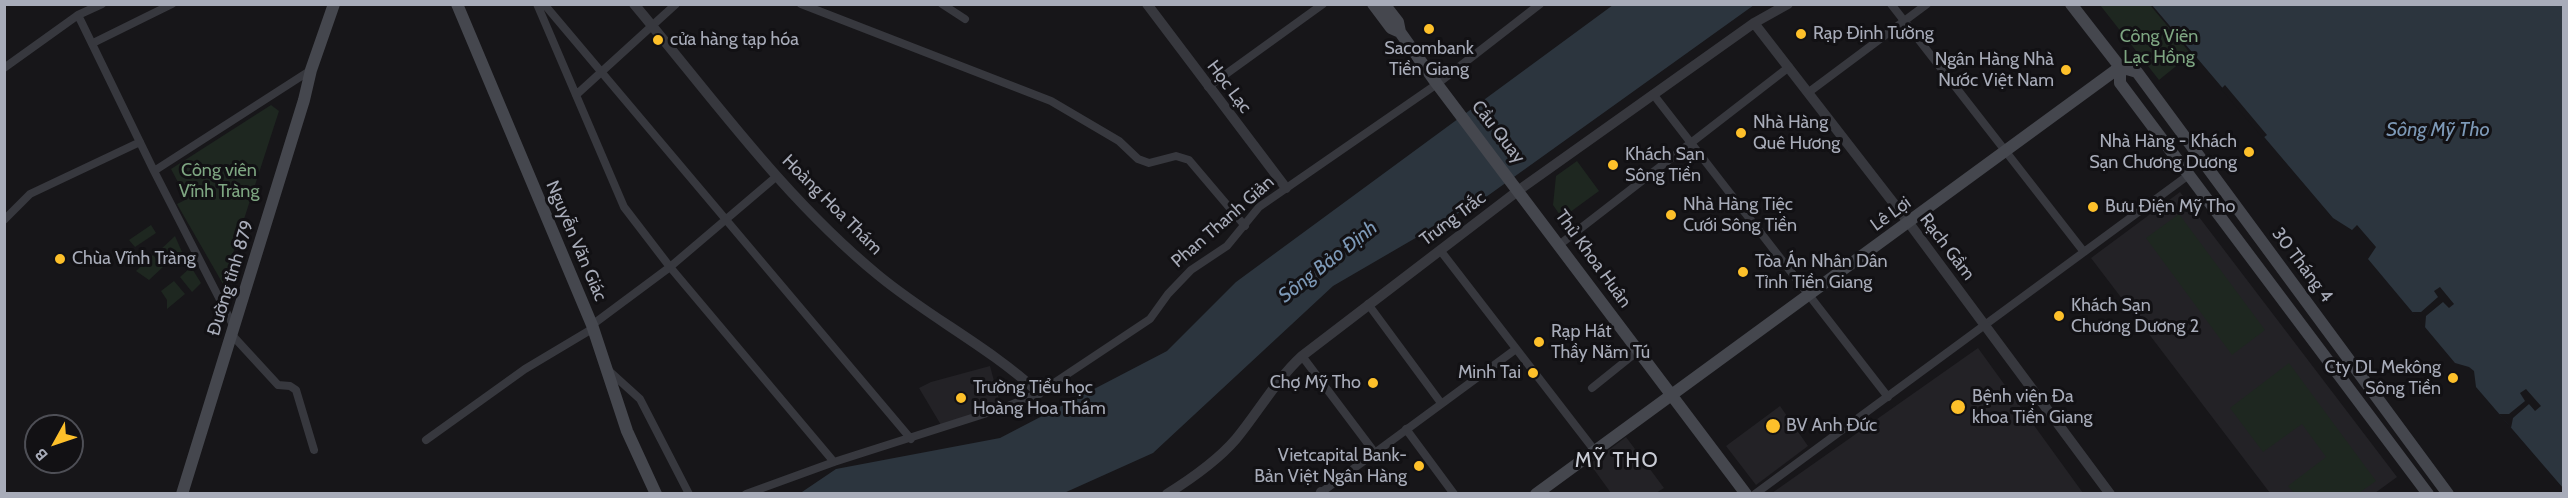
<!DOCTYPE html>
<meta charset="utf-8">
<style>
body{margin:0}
#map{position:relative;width:2568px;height:498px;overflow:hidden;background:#171619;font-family:Cabin,sans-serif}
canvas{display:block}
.frame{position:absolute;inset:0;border:6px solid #a8acb9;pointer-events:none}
.north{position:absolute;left:24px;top:414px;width:60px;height:60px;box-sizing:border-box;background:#121114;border:2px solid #4e4f56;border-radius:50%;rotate:230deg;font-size:16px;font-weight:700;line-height:24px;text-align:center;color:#a8acb9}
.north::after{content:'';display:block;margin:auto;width:21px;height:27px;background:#fdc02a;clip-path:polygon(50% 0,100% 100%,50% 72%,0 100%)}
</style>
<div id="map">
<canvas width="2568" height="498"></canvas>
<div class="frame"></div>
<div class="north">B</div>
</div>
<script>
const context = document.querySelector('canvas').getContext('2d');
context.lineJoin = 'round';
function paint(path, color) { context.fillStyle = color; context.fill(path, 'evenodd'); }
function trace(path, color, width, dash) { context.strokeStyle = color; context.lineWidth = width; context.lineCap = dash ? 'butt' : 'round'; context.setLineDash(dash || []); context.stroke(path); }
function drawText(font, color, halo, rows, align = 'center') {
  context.font = font + ' Cabin,sans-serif'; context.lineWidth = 6; context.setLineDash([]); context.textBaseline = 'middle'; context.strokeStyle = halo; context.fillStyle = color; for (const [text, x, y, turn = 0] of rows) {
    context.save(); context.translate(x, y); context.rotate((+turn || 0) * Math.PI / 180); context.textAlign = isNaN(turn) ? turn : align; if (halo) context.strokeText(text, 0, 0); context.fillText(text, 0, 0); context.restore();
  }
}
paint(new Path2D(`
 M2180,192L2397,477L2375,493H2270L2091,258Z
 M1978,348L2083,493H1772Z
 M990,366L1001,407L941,425L919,388L931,382Z
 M1780,406L1808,446L1756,485L1726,446Z
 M1626,437L1664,488L1656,493H1611L1590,464Z`), '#232226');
paint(new Path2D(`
 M2100,5H2150L2191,54L2159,80Z
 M271,105L279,111L223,284L177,204L187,199L171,169Z
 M1577,161L1599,191L1562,218L1553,205L1556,176Z
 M2179,214L2265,330L2232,355L2146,238Z
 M151,225L156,233L135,247L129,240Z
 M175,236L182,252L168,263L158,252Z
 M153,255L163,267L149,280L136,271Z
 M191,267L201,283L192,292L180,277Z
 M174,281L185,294L167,309V300L161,291Z
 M2289,363L2376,481L2359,493H2294L2288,486L2326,457L2302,424L2263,452L2230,408Z`), '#1e2720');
paint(new Path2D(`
 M1613,5H1754L1486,197L1333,286L1153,453L1064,493L799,494L836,469L1000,438L1167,351L1236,282Z
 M2152,5H2563V488L2476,387L2474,371L2469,367L2455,363L2368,259L2376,247L2357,225L2352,230L2333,218Z`), '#2c353e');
paint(new Path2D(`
 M2225,85L2267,135L2263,138L2221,89Z
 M2440,287L2454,304L2449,308L2443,302L2426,316L2425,328L2412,312H2421L2438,297L2434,291Z
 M2526,389L2541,406L2535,411L2529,404L2513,418L2511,428L2499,414H2509L2525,401L2520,393Z`), '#171619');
trace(new Path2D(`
 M537,4L624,207L670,267L834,462
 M544,4L911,439
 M801,4L1051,101L1119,141L1138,159L1149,163L1176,156L1189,160L1245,226
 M942,4L965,19
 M1891,4L2084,252
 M78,15L102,4
 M93,43L172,4
 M4,68L78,15L154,171
 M1208,87L1323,4
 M1809,92L1927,4
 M1653,94L1888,397
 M576,95L676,4
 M4,220L30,194L140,142
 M1559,245L1789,67
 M1440,250L1595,451
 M1368,304L1441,403
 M592,325L670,267L777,176
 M234,327L154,171L311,70
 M232,335L278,385L290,386L296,390L314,450
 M1302,356L1375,453
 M608,370L640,399L689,494
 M1592,388L1638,351
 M1406,429L1454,494
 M426,440L525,369L592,329
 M746,494L834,462L1006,407L1039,393L1150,319L1168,294L1191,270L1227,246L1259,207L1437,84L1540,4
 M1319,494L1516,349
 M1755,494L2190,174`), '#37383e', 8);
trace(new Path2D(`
 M634,4C712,97 784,198 878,275C930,318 988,346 1039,393
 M1147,4L1286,188
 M1754,23L1909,223L2110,494
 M1321,492V494
 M1167,494C1191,479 1218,460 1236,439C1259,411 1276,380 1302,356L1519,190L1754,23L1788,4`), '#37383e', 10);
trace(new Path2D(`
 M457,4L592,325L627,431L656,494
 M1373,4L1391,28L1400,32
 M1384,4L1398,22L1400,32L1437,84L1746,494
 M2071,4L2120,67L2137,72L2448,494
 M2120,67V83L2428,494
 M182,494L304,100L311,70L334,4
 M1536,494L2120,67`), '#45474e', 12);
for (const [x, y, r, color] of [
 [1429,29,6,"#fdc02a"],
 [1801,34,6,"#fdc02a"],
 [658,40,6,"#fdc02a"],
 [2066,70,6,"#fdc02a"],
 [1741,133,6,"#fdc02a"],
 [2249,152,6,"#fdc02a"],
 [1613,165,6,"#fdc02a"],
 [2093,207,6,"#fdc02a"],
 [1671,215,6,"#fdc02a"],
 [60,259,6,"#fdc02a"],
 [1743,272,6,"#fdc02a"],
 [2059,316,6,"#fdc02a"],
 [1539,342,6,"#fdc02a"],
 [1533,373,6,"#fdc02a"],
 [2453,378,6,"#fdc02a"],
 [1373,383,6,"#fdc02a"],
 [961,398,6,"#fdc02a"],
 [1958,407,8,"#fdc02a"],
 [1773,426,8,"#fdc02a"],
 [1419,466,6,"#fdc02a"]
]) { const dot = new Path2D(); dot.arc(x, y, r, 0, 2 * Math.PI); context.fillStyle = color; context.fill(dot); trace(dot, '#121114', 2); }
drawText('18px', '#a8acb9', '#121114', [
 ["Rạp Định Tường",1813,34],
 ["cửa hàng tạp hóa",670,40],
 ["Sacombank",1429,49,"center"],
 ["Tiền Giang",1429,70,"center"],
 ["Ngân Hàng Nhà",2054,60,"right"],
 ["Nước Việt Nam",2054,81,"right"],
 ["Nhà Hàng",1753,123],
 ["Quê Hương",1753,144],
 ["Nhà Hàng - Khách",2237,142,"right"],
 ["Sạn Chương Dương",2237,163,"right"],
 ["Khách Sạn",1625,155],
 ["Sông Tiền",1625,176],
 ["Nhà Hàng Tiệc",1683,205],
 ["Cưới Sông Tiền",1683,226],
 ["Bưu Điện Mỹ Tho",2105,207],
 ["Chùa Vĩnh Tràng",72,259],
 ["Tòa Án Nhân Dân",1755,262],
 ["Tỉnh Tiền Giang",1755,283],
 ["Khách Sạn",2071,306],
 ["Chương Dương 2",2071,327],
 ["Rạp Hát",1551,332],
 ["Thầy Năm Tú",1551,353],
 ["Cty DL Mekông",2441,368,"right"],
 ["Sông Tiền",2441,389,"right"],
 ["Minh Tai",1521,373,"right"],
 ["Chợ Mỹ Tho",1361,383,"right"],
 ["Trường Tiểu học",973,388],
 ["Hoàng Hoa Thám",973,409],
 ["Bệnh viện Đa",1972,397],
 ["khoa Tiền Giang",1972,418],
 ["BV Anh Đức",1786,426],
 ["Vietcapital Bank-",1407,456,"right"],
 ["Bản Việt Ngân Hàng",1407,477,"right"]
], 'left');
drawText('18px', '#7ea682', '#121114', [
 ["Công Viên",2159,37],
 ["Lạc Hồng",2159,58],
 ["Công viên",219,171],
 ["Vĩnh Tràng",219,192]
]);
drawText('18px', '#a8acb9', '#121114', [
 ["Học Lạc",1229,87,53],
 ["Cầu Quay",1498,132,52],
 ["Hoàng Hoa Thám",832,205,45],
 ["Lê Lợi",1891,214,-36],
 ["Trưng Trắc",1453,219,-37],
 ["Phan Thanh Giản",1223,222,-41],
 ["Nguyễn Văn Giác",576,241,67],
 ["Rạch Gầm",1947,247,53],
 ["Thủ Khoa Huân",1593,259,54],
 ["30 Tháng 4",2302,265,53],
 ["Đường tỉnh 879",231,278,-73]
]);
drawText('italic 20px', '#7d99b7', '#121114', [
 ["Sông Mỹ Tho",2438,130],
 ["Sông Bảo Định",1328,262,-38]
]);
context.letterSpacing = '1.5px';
drawText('21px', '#c9ccd5', '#121114', [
 ["MỸ THO",1617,461]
]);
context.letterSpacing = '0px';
</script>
